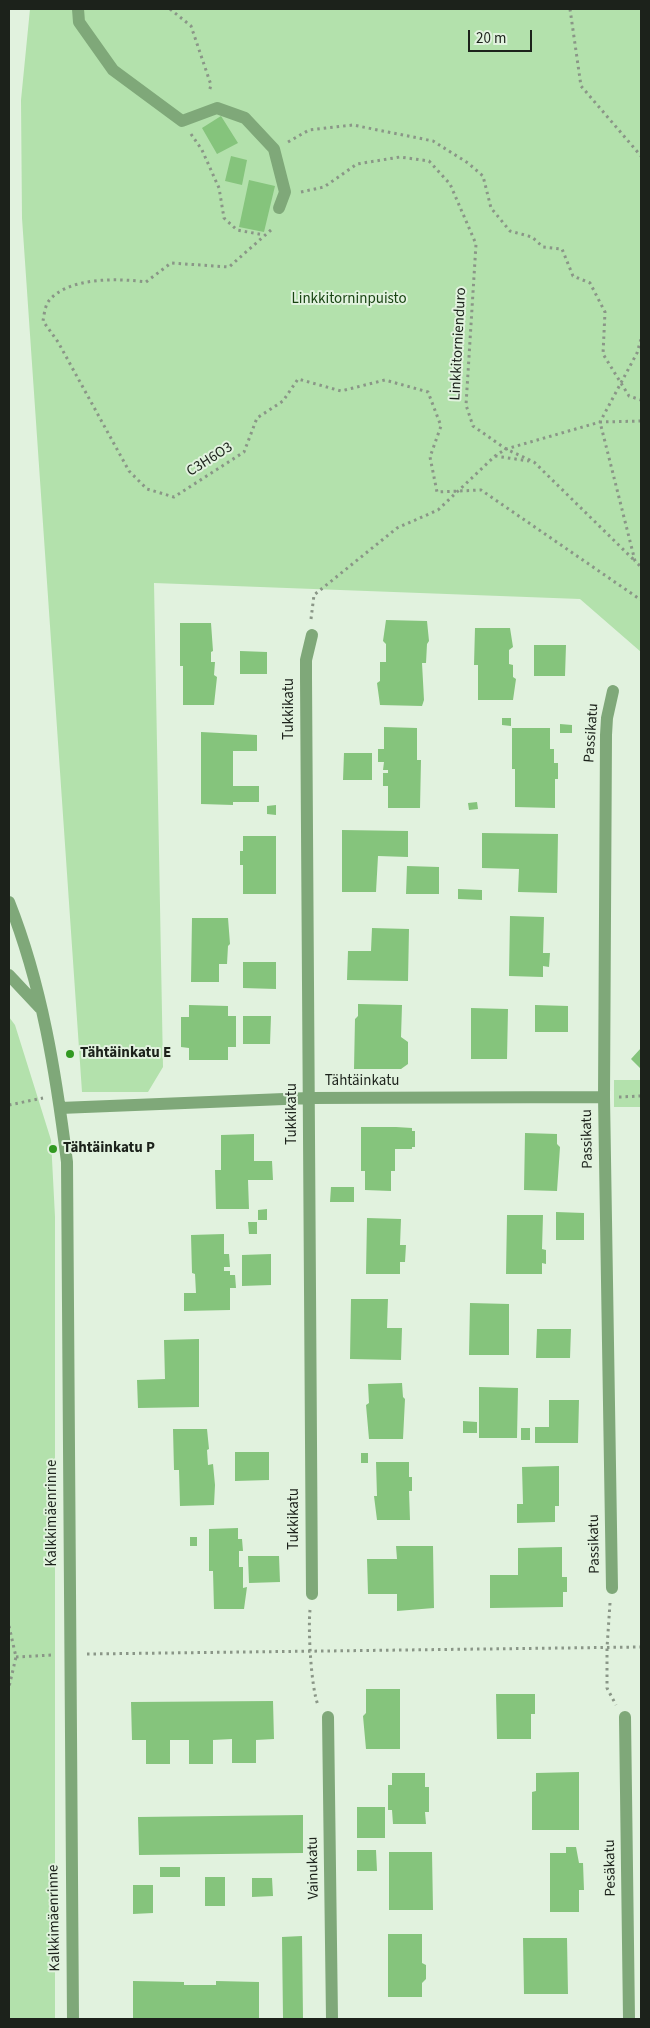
<!DOCTYPE html>
<meta charset="utf-8">
<style>
body{margin:0}
#map{position:relative;width:650px;height:2028px;overflow:hidden;background:#e1f2de;font-family:"Source Sans 3",sans-serif}
canvas{display:block}
.frame{position:absolute;inset:0;border:10px solid #1c221b;pointer-events:none}
.scale{position:absolute;left:468px;top:30px;width:64px;height:22px;box-sizing:border-box;border:2px solid #1c221b;border-top:0;padding-left:6px;font-size:15px;line-height:18px;white-space:nowrap;color:#1c221b;-webkit-text-stroke:4px #e1f2de;paint-order:stroke}
</style>
<div id="map">
<canvas width="650" height="2028"></canvas>
<div class="frame"></div>
<div class="scale">20 m</div>
</div>
<script>
const context = document.querySelector('canvas').getContext('2d');
context.lineJoin = 'round';
function paint(path, color) { context.fillStyle = color; context.fill(path, 'evenodd'); }
function trace(path, color, width, dash) { context.strokeStyle = color; context.lineWidth = width; context.lineCap = dash ? 'butt' : 'round'; context.setLineDash(dash || []); context.stroke(path); }
function drawText(font, color, halo, rows, align = 'center') {
  context.font = font + ' "Source Sans 3",sans-serif'; context.lineWidth = 4; context.setLineDash([]); context.textBaseline = 'middle'; context.strokeStyle = halo; context.fillStyle = color; for (const [text, x, y, turn = 0] of rows) {
    context.save(); context.translate(x, y); context.rotate((+turn || 0) * Math.PI / 180); context.textAlign = isNaN(turn) ? turn : align; if (halo) context.strokeText(text, 0, 0); context.fillText(text, 0, 0); context.restore();
  }
}
paint(new Path2D(`
 M30,9H641V652L580,599L154,583L163,1067L148,1092H82L22,218L21,100Z
 M9,1017L15,1025L51,1140L55,1217V2019H9Z
 M614,1080H641V1107H614Z`), '#b3e1ac');
paint(new Path2D(`
 M221,116L238,143L217,154L202,128Z
 M231,156L247,160L242,185L225,181Z
 M249,180L275,186L264,232L239,227Z
 M386,620L427,621L429,641L427,644L426,663H422L424,700L422,706L380,705L377,683L380,681V662H386V644L383,641Z
 M180,623H211L213,651L211,652V662H215L214,675L217,677L214,705H183V666H180Z
 M475,628H510L513,647L509,650V664L513,665V677L516,679L513,700H478V665H474Z
 M534,645H566L565,676H534Z
 M240,651L267,652V674H240Z
 M502,718H511V726L502,725Z
 M560,724L572,725V733H560Z
 M384,727L417,728V760H421L420,808H388V786H383V773H388V770H383L384,762H378V749H384Z
 M512,728H550V749H554V763H558V779H555V808L515,807V769H512Z
 M201,732L257,735V751H233V786H259V802H233V805L201,804Z
 M344,753H372V780H343Z
 M477,802L478,809L469,810L468,803Z
 M276,805V815L267,814V806Z
 M342,830L408,831V857L378,856L376,892H342Z
 M482,833L558,834L557,893L518,892L519,869L482,868Z
 M243,836H276V894H243V865H240V851H243Z
 M407,866L439,867V894H406Z
 M458,889L482,890V900L458,899Z
 M510,916L544,917L543,953H550L549,967L543,966V977L509,976Z
 M192,918H228L230,944L228,946L227,964H219V982H191Z
 M372,928L409,929L408,981L347,980L348,951H371Z
 M243,962H276V989L243,988Z
 M358,1004L402,1005L401,1037L408,1042V1064L401,1069H354L355,1019L358,1016Z
 M189,1005L228,1006V1016H236V1047H228V1060H189V1048L181,1047V1017H189Z
 M535,1005L568,1006V1032H535Z
 M471,1008L508,1009L507,1059H471Z
 M243,1016H271L270,1044H243Z
 M641,1048V1069L631,1059Z
 M361,1127H396L412,1128V1131H415V1147H412V1149H395V1171H391V1191L365,1190V1171H361Z
 M525,1133L557,1134V1144L560,1147L557,1191L524,1190Z
 M254,1134V1161H272L273,1180H248L249,1209H216L215,1170H221V1135Z
 M331,1187H354V1202H330Z
 M267,1209V1220H258V1210Z
 M556,1212L584,1213V1240H556Z
 M507,1215H543L542,1249L546,1250V1264L542,1263V1274H506Z
 M367,1218L401,1219L400,1245H406L405,1262H400V1274H366Z
 M248,1222H257V1234H249Z
 M224,1234V1254H229L230,1267H224V1271H230V1275H235L236,1288H230V1310L184,1311V1293H196L195,1274L192,1273L191,1235Z
 M271,1254V1285L242,1286V1255Z
 M351,1299H388L387,1328H402L401,1360L350,1359Z
 M470,1303L509,1304V1355H469Z
 M537,1329H571L570,1358H536Z
 M199,1339V1407L138,1408L137,1380L165,1379L164,1340Z
 M402,1383L403,1397L405,1399L403,1439H369L366,1405L369,1403L368,1384Z
 M479,1387L518,1388L517,1438H479Z
 M549,1400H579L578,1443H535V1427H549Z
 M463,1421L477,1422V1433H463Z
 M521,1428H530V1440H521Z
 M173,1429H207L209,1449L207,1450L208,1465L213,1464L215,1485L214,1505L180,1506L179,1470H174Z
 M235,1452H269V1480L235,1481Z
 M361,1453H368V1463H361Z
 M376,1462H409V1477H412V1491H409L410,1520H377L374,1496H377Z
 M559,1466V1506H555V1522L517,1523V1504H523L522,1467Z
 M238,1528V1539H242L243,1551H239V1567H243V1588L247,1587L244,1609H214L213,1571H209V1529Z
 M190,1537H197V1546H190Z
 M396,1546H433L434,1608L397,1611V1594H368L367,1559H397Z
 M562,1547V1577H567V1592H563V1607L490,1608V1575H518V1548Z
 M248,1556H279L280,1582L249,1583Z
 M366,1689H400V1749H366L363,1716L366,1713Z
 M496,1694H535V1714H531V1739H497Z
 M273,1701L274,1739L256,1740V1763H232V1739L213,1740V1764H189V1740H170V1764H146V1740H132L131,1702Z
 M579,1772V1830H532V1792L536,1791V1773Z
 M392,1773H425V1787H429V1812H425L426,1824H393L392,1810H388V1785H392Z
 M357,1807H385V1838H357Z
 M303,1815V1853L139,1855L138,1817Z
 M566,1847H576L579,1863H583L584,1890H579V1912H550V1853H566Z
 M357,1850H376L377,1871H357Z
 M389,1852H432L433,1910H389Z
 M160,1867H180V1877H160Z
 M205,1877H225V1906H205Z
 M252,1878H272L273,1896L252,1897Z
 M133,1885H153V1913L133,1914Z
 M388,1934H422V1963L426,1965V1979L422,1983V1997H388Z
 M302,1936L303,2018H283L282,1937Z
 M523,1938H567L568,1994H524Z
 M133,1981L184,1982V1985H216V1981L259,1982V2019H133Z`), '#85c47c');
trace(new Path2D(`
 M170,9L191,26L211,85L209,92
 M570,9L581,86L641,156
 M191,134L202,150L219,188L224,218L237,230L264,235
 M288,142L309,130L353,125L433,141L468,163L483,176L491,208L510,231L532,237L543,247L562,249L573,276L590,283L605,312L603,354L629,396L641,400
 M301,192L324,187L357,164L400,157L429,161L450,184L476,244L466,405L473,426L506,449L534,462L635,561
 M271,230L229,267L171,263L146,282C118,278 66,277 48,302C45,307 44,315 43,321L58,342L129,471L147,489L174,497L244,452L257,418L283,401L298,379L341,391L385,380L428,392L441,426L430,457L437,492L481,490L641,600
 M641,421L600,422L635,561L641,567
 M495,456L529,461
 M311,619L314,595L397,528L438,510L495,456L506,449L600,422L637,353L641,339
 M619,1097L641,1096
 M9,1105L43,1098
 M610,1603L607,1648V1688L616,1705
 M310,1610C308,1630 311,1687 318,1705
 M9,1626L16,1657L9,1687
 M87,1654L641,1647
 M16,1657L53,1655`), '#8a9687', 3, [2.5, 4]);
trace(new Path2D(`
 M78,9L79,22L113,70L182,121L217,108L245,118L274,149L285,192L279,208
 M312,635L306,660V678L312,1594
 M9,902C42,985 56,1074 67,1162L73,2019
 M9,975L40,1008
 M60,1108L309,1098L604,1097
 M612,1588L604,1097L606,735L607,718L613,691
 M328,1717L332,2019
 M625,1717L629,2019`), '#7fa879', 12);
for (const [x, y, r, color] of [
 [70,1054,5,"#319921"],
 [53,1149,5,"#319921"]
]) { const dot = new Path2D(); dot.arc(x, y, r, 0, 2 * Math.PI); context.fillStyle = color; context.fill(dot); trace(dot, '#e1f2de', 2); }
drawText('15px', '#194413', '#e1f2de', [
 ["Linkkitorninpuisto",349,300]
]);
drawText('15px', '#1c221b', '#e1f2de', [
 ["Linkkitornienduro",459,344,-87],
 ["C3H6O3",210,460,-32],
 ["Tukkikatu",290,709,-90],
 ["Passikatu",592,733,-86],
 ["Tähtäinkatu",362,1082],
 ["Tukkikatu",293,1114,-90],
 ["Passikatu",588,1139,-91],
 ["Kalkkimäenrinne",53,1513,-90],
 ["Tukkikatu",295,1519,-90],
 ["Passikatu",595,1544,-91],
 ["Vainukatu",314,1868,-91],
 ["Pesäkatu",611,1868,-91],
 ["Kalkkimäenrinne",55,1918,-91]
]);
drawText('bold 15px', '#1c221b', '#e1f2de', [
 ["Tähtäinkatu E",80,1054],
 ["Tähtäinkatu P",63,1149]
], 'left');
</script>
